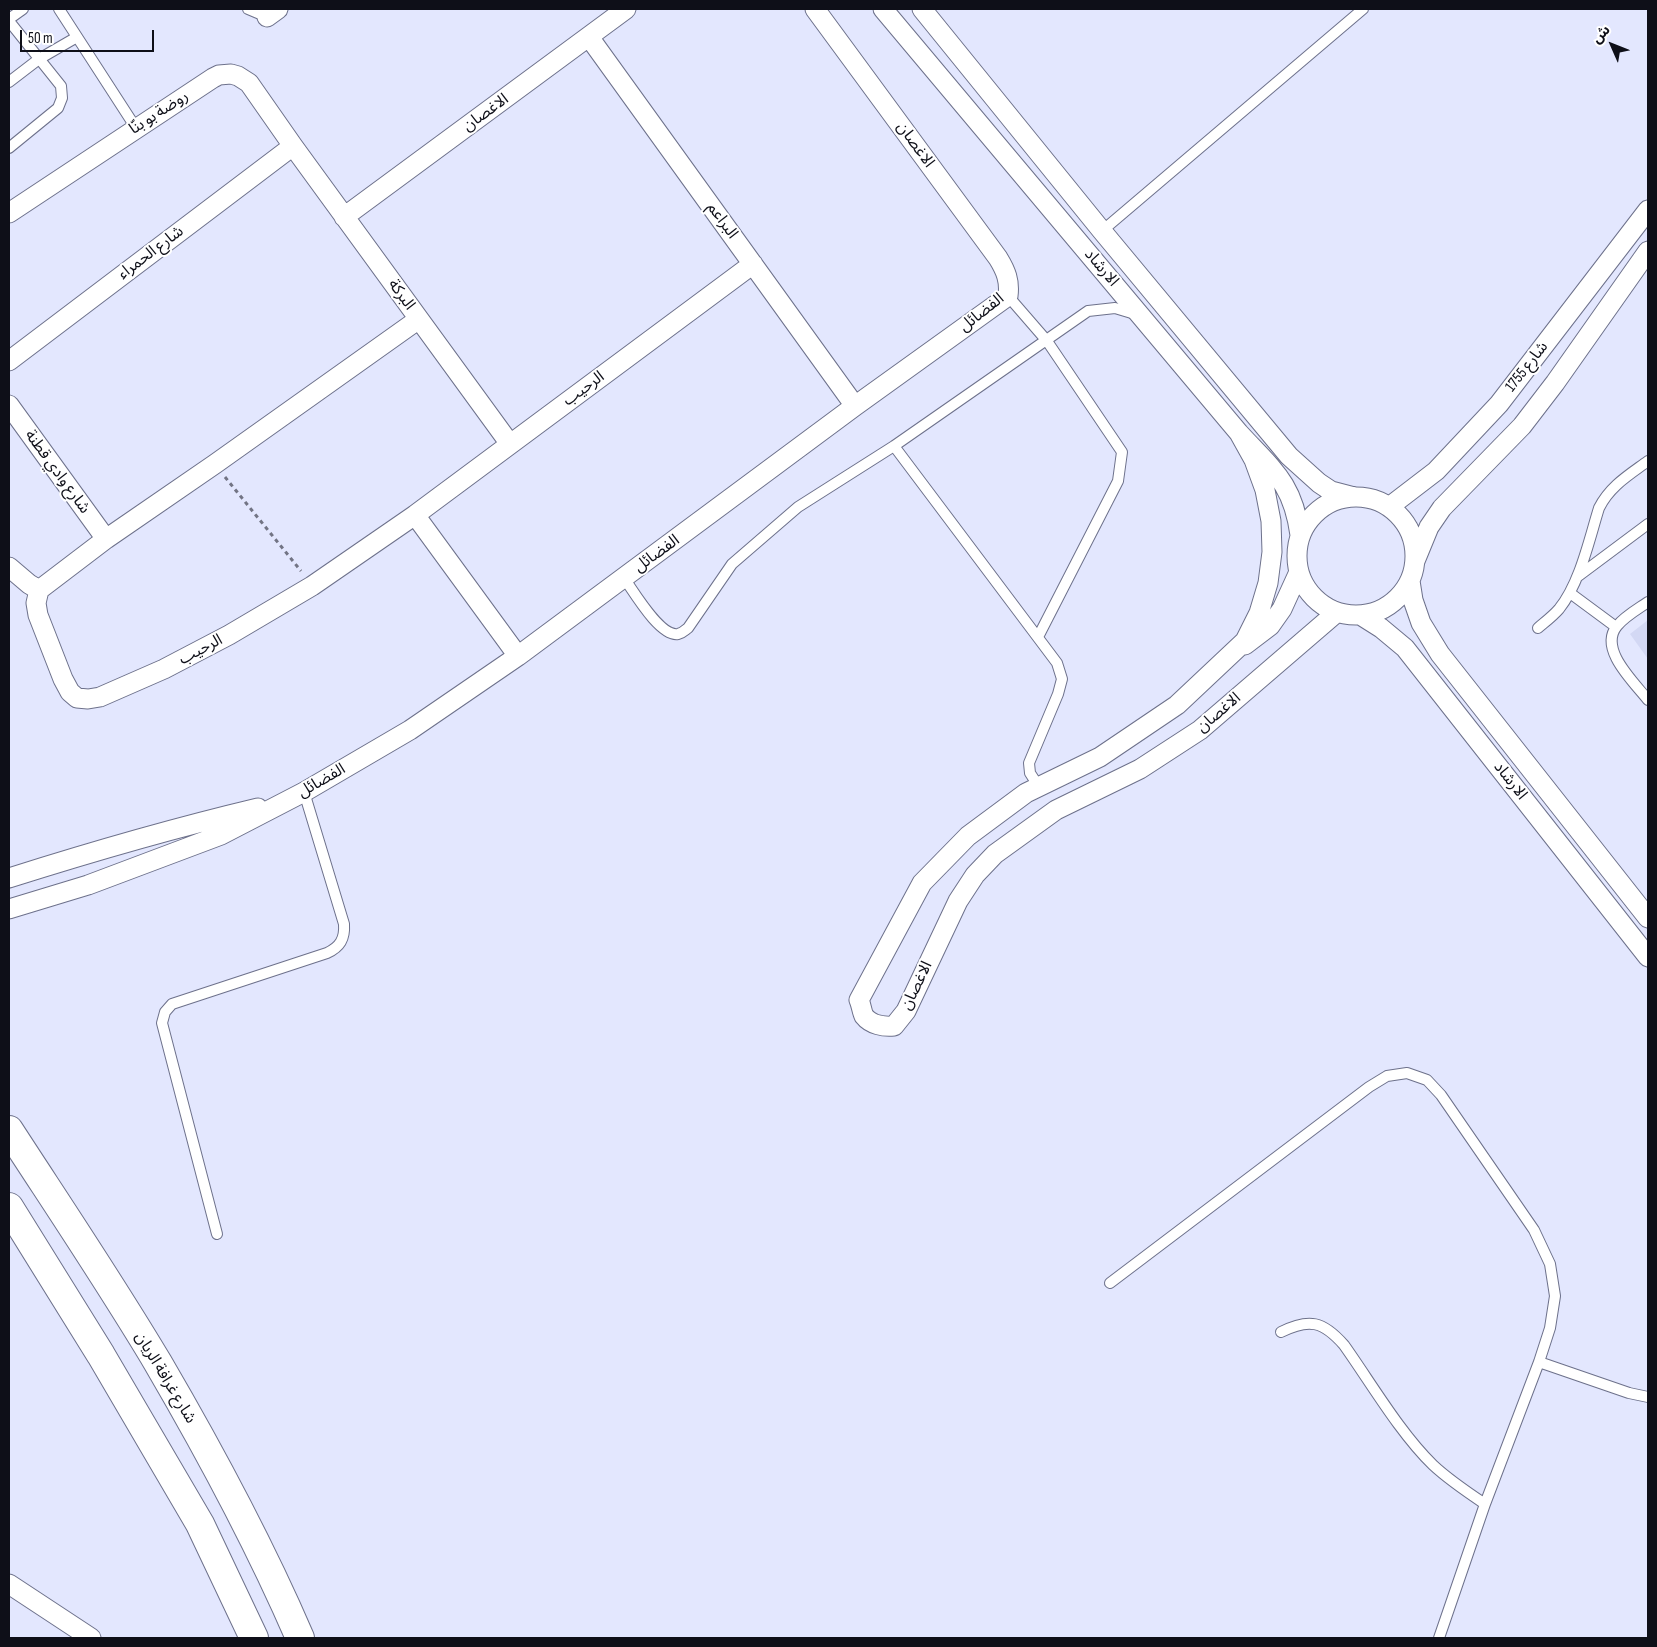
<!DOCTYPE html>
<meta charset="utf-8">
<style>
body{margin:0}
#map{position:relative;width:1657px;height:1647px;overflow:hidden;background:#e3e7fe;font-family:"Sofia Sans Condensed","Noto Sans Arabic",sans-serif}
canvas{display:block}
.frame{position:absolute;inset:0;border:10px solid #0e0f18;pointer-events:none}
.north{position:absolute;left:1587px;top:20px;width:50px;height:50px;-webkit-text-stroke:4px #fff;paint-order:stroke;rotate:314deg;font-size:14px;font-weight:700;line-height:20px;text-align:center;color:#0e0f18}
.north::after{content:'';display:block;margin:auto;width:18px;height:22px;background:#0e0f18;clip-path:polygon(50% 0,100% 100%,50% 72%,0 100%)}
.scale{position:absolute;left:20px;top:30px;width:134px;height:22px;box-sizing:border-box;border:2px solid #0e0f18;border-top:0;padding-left:6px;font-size:15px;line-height:18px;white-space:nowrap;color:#0e0f18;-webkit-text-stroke:4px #fff;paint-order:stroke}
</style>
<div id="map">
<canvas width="1657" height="1647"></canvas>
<div class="frame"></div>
<div class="north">ش</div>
<div class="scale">50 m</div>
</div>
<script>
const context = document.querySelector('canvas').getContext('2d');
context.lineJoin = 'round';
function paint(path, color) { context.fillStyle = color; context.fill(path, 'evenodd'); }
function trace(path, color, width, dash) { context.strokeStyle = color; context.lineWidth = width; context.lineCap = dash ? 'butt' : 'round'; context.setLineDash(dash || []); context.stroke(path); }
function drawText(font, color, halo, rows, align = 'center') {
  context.font = font + ' "Sofia Sans Condensed","Noto Sans Arabic",sans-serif'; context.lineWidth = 4; context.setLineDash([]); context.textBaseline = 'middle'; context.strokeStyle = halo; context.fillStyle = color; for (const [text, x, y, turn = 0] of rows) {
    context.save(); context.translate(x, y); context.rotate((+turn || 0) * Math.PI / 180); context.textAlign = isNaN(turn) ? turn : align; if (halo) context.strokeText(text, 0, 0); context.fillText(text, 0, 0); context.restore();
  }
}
paint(new Path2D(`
 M1648,620V659L1630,634Z`), '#d3d8f4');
const service = new Path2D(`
 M59,9L136,128
 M248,9L267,17
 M9,19L23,9
 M9,21L61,86L62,98L58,108L9,148
 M9,82L39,59L77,37
 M1102,231L1363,9
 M1008,296L1047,341L1122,452L1118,481L1038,637
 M894,446L1057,663L1062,679L1058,694L1029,763L1030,773L1039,787
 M1577,577L1648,524
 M624,578C634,592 660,637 678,634C683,633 685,630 688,628L732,564L798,507L894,446L1088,311L1115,308L1135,314
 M1570,593L1616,627
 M1648,602C1638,609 1625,616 1617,626C1598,649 1634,682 1648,700
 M1538,628C1545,622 1553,616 1559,609C1580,583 1589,540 1599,508C1610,486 1629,475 1648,461
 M217,1234L162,1023L165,1012L172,1004L327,953C340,947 345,939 344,924L304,792
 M1110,1283L1369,1087L1387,1076L1407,1073L1427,1080L1441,1095L1534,1230L1550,1264L1555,1296L1550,1328L1539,1362L1485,1504L1439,1638
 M1281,1332C1309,1318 1323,1321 1344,1345C1371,1383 1400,1433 1433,1465C1449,1480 1467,1492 1485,1504
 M1539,1362L1629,1393L1648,1397`);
const minor = new Path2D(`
 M883,9L1239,433C1273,470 1293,483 1300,535
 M922,9L1102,231L1289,456L1319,483L1331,491L1354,497
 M267,17L278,9
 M589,37L855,406
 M9,213L213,78L219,75L231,74L238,76L249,83L293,146L510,444
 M344,217L626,9
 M419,319L215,464L106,539L39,590L36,603L38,615L63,679L70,692L77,698L88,699L100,697L164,669L229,635L312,586L415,515L753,264
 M9,361L293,146
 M9,405L106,539
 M1239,433L1254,460L1265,490L1271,521L1272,552L1268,583L1259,613L1245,641L1177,705L1100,757L1026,793L968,836L922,883L859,1000C861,1004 862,1012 864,1016C871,1025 884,1027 894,1026L906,1011L958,901L975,875L995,854L1056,810L1140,769L1200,730L1336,613
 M1297 556a59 59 0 1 1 118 0a59 59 0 1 1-118 0Z
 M1389,507L1436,471L1499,404L1648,210
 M415,515L518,656
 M1415,561L1429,527L1442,508L1522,426L1555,383L1648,251
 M9,567L29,584L39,590
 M1410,581L1413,600L1421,623L1440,654L1648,918
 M1362,616L1381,628L1405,648L1648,957
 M1245,645L1270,626L1282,609L1298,574
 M9,878C91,852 174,828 258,808
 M9,909L88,885L221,835L304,792L410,730L518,656L855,406L1008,296C1010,281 1006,271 998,258L815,9
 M9,1584L91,1638`);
const secondary = new Path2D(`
 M9,1130C59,1207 111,1284 158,1363C210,1452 259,1543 300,1638
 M9,1207L101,1355L200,1524L254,1638`);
trace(service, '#6d718b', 12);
trace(minor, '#6d718b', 21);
trace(secondary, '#6d718b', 30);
trace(new Path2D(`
 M225,477L301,571`), '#727484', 3, [4, 4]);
trace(service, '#fff', 10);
trace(minor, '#fff', 19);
trace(secondary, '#fff', 28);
drawText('16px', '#0e0f18', '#fff', [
 ["روضة بو بنّا",159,113,-33],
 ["الاغصان",486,113,-36],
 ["الاغصان",915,145,54],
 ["البراعم",722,221,54],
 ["شارع الحمراء",151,253,-37],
 ["الارشاد",1101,268,50],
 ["البركة",401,295,54],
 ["الفضائل",982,313,-38],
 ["شارع 1755",1527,367,-52],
 ["الرحيب",584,389,-36],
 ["شارع وادي قطنة",57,472,54],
 ["الفضائل",657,554,-36],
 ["الرحيب",201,650,-28],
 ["الاغصان",1219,713,-40],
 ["الفضائل",322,781,-30],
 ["الارشاد",1510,781,52],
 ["الاغصان",917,986,-64],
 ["شارع غرافة الريان",165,1378,59]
]);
</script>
